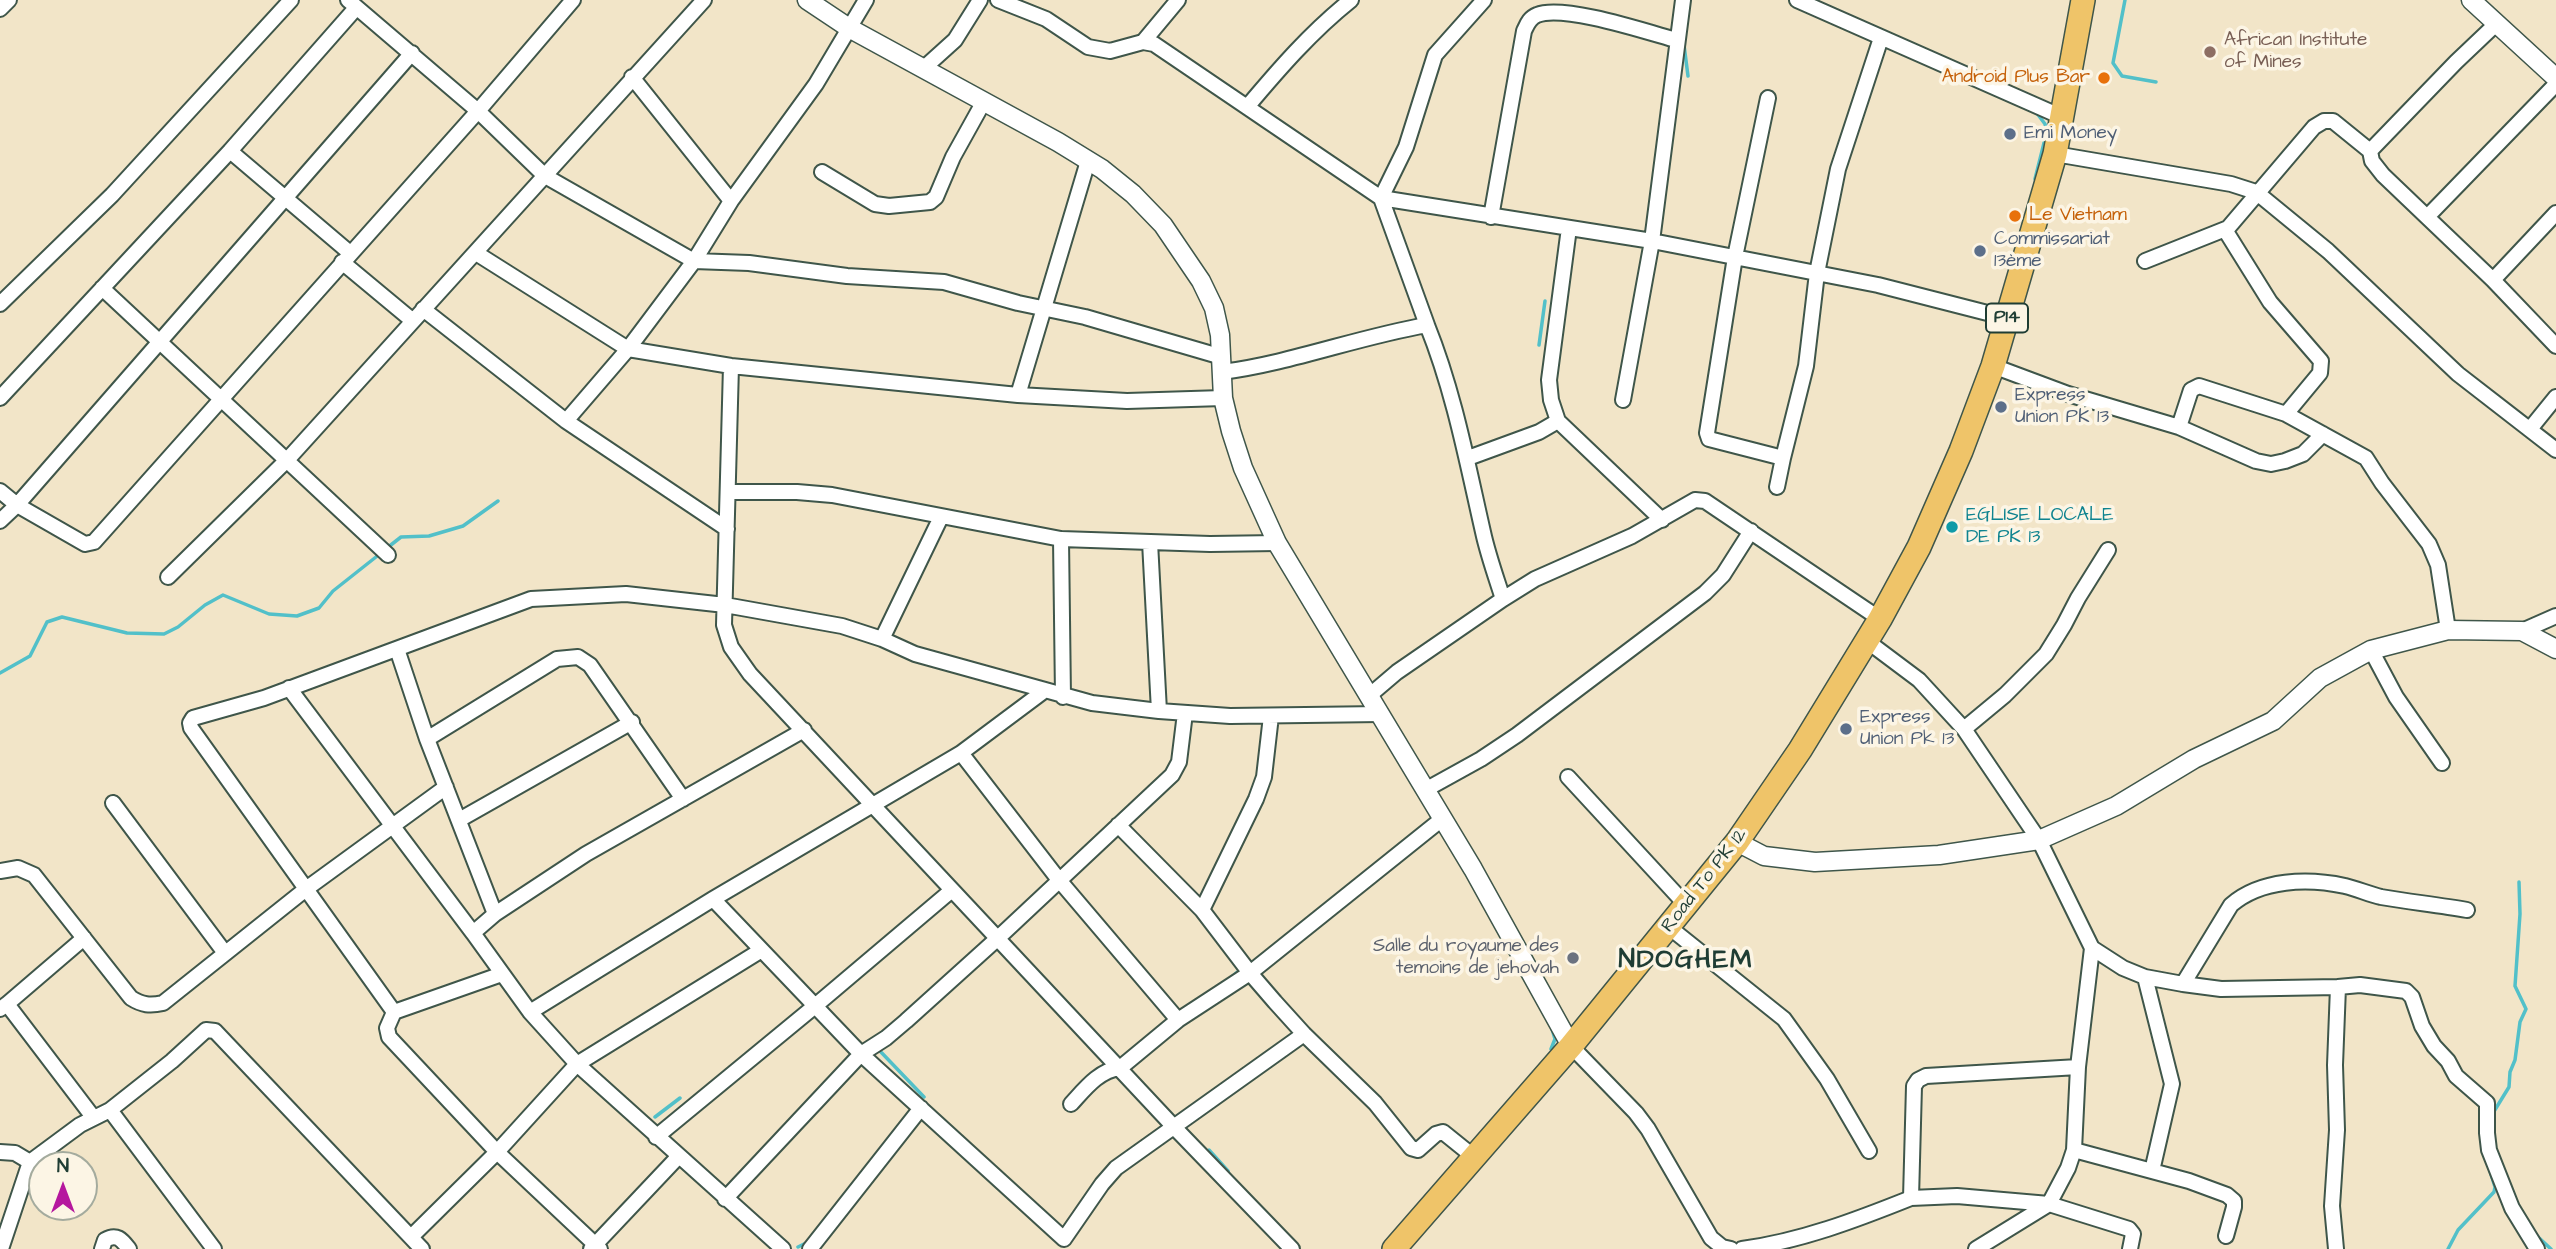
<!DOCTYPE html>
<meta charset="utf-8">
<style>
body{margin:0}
#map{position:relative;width:2556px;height:1249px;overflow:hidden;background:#f2e5c8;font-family:"Architects Daughter",sans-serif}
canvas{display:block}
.north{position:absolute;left:28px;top:1151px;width:70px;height:70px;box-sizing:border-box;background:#fcf5e5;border:2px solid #a4ab9e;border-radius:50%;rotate:0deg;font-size:19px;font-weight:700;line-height:28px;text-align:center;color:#1f3d34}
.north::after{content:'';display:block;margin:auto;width:24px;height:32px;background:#b5179e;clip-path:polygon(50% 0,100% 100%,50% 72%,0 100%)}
</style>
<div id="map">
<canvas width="2556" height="1249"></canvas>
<div class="north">N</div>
</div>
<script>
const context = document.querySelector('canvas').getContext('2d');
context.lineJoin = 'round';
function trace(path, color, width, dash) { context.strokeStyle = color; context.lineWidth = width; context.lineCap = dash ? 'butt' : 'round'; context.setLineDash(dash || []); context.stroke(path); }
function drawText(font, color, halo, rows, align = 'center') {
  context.font = font + ' "Architects Daughter",sans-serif'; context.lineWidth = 7; context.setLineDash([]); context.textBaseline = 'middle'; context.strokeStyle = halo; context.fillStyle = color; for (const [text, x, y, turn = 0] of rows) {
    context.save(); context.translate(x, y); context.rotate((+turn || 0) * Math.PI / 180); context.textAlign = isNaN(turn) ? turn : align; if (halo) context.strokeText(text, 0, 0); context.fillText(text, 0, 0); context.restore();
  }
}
trace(new Path2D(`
 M2125,0L2113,63L2122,76L2156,82
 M1684,45L1688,76
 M2035,179L2047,131L2045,124L2036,112
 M1539,345L1545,301
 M387,548L401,537L429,536L463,526L498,501
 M0,673L30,656L47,622L62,617L127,633L164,634L178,627L205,605L223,595L269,614L297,616L319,608L333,591L381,553
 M1229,979L1241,969
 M1551,1049L1555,1039L1552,1029
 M879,1050L924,1097
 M2493,1113L2509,1087L2510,1072L2515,1060L2520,1022L2526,1009L2515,986L2520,914L2519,882
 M655,1117L680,1098
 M1209,1150L1228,1171
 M2515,1202L2537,1236L2551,1249
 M798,1247L806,1243
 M2448,1249L2458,1230L2494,1192L2495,1187L2486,1158`), '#52c0c9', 3.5);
const minor = new Path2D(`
 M348,0L478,111L545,176L694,261L749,263L847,276L944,282L1018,303L1085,317L1222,357
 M998,0L1046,19L1088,47L1110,51L1143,42L1154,44L1381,198L1652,241L1878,285L2007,318
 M1797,0L2062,117
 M0,9L9,0
 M1143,42L1178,0
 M924,68L955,40L980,0
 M632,77L731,201
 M1768,98L1735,257L1707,433L1709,439L1783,458L1777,487
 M1247,107C1279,69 1311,32 1351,0
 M230,151L350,253
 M2370,151L2456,62L2496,24
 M2055,154L2231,184L2256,192L2328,251L2458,374L2556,450
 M822,172L875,204L889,206L930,202L936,197L953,157L983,103
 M2428,216L2556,84
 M1491,217L1524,31C1527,25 1529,18 1537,15C1563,4 1647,32 1676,40
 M476,253L628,349L731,366L1018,395L1127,401L1223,398
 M2145,261L2228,228
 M342,262L413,321
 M2493,280L2556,213
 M102,288L388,555
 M0,304L112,195L291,0
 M423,309L566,421L727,529
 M1427,325L1381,198L1406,147L1435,55L1484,0
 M731,366L724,625L731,647L750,674L1174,1127L1292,1249
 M1993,366L2068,394L2179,427L2256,461L2271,464L2285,461L2303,454L2323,434
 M1222,372C1291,363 1358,337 1427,325C1454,392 1467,462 1483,532C1488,555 1496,577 1503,599
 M1018,395L1088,161
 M0,398L230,151L356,8
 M1623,400L1652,241L1683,0
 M2286,414L2320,373L2321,361L2270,302L2227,233L2228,228L2314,127L2324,121H2333L2370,151L2372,161L2383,175L2493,280L2556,346
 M566,421L628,349L694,261L731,201L816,84L866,0
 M1558,421L1662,520
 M2179,427L2191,390L2199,386L2286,414L2366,458L2382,483L2429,544L2438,565L2448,630
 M2530,429L2556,397
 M1468,458L1539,432L1558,421L1551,400L1549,380L1569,228
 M1783,458L1806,366L1817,273L1838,169L1881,38
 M0,491L17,505L412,53
 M728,492H797L832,495L1061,539L1210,544L1277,543
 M0,521L17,505L85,544L94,542L478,111L573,0
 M1061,539L1063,697
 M1150,542L1159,711
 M168,577L288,459L704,0
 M2522,631L2556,616
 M882,639L941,517
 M1867,641L1919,680L1964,729L2039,840L2092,948L2123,968L2145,977L2183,984L2221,989L2338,987L2335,1065L2337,1130L2332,1206L2336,1249
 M397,649L427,739L495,914L473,933L530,1012L577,1064L783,1249
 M2371,650L2396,697L2442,763
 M289,688L473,933
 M1370,695L1397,672L1503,599L1535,579L1632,536L1695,500L1705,501L1880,619
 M1964,729L2005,695L2046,654L2064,625L2078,598L2108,550
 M427,739L557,659L578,657L590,665L683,799
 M961,753L1044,691
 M1568,777L1687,906
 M1425,790L1481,759L1517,735L1705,593L1723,575L1751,531
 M113,803L225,953
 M459,820L632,722
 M1118,825L1202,910L1250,973L1275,1002L1304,1034L1375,1103L1411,1148L1418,1150L1436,1134L1443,1132L1474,1157
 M0,871L18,868L34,875L131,998C142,1005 150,1006 163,1003L306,889L446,787
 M713,899L861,1054L1064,1239L1102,1184L1116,1168L1304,1034
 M1202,910L1256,799L1264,777L1271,716
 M495,914L586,854L804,730
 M1669,927L1784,1019L1827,1079L1869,1151
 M2092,948L2078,1067L2074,1150L2068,1168L2049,1204L2129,1229L2133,1234L2130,1249
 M2145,977L2172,1084L2152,1171
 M2183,984L2231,905C2261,879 2308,878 2345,886C2357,889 2369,894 2381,897C2410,902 2439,905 2467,910
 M2338,987L2360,985L2406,991L2412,997L2422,1026L2434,1046L2448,1061L2456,1076L2487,1103V1133L2489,1150L2512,1208L2537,1249
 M7,1004L84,938
 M0,1009L7,1004L93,1117
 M394,1012L502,974
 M530,1012L713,899L961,753L1059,880L1178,1020
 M1571,1046L1636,1113L1648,1129L1711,1238L1722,1247L1731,1249
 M1071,1104C1084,1090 1099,1070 1120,1068L1178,1020L1250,973L1442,819
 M110,1110L214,1249
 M656,1137L815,1006L952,890
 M2074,1150L2189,1181L2227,1195L2234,1201V1207L2226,1236
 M0,1152L15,1153L30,1162
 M1911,1198L1957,1196L2049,1204L1976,1249
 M725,1199L861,1054L886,1038L906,1021L998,938L1172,775L1179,762L1185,713
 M411,1237L497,1152L577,1064L760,951
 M1,1249L30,1162L80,1125L110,1110L172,1061L206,1030L215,1031L422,1249
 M102,1249L105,1240C117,1233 122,1240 129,1249
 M591,1249L678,1157
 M600,1249L497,1152L389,1037L387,1028L394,1012L191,728L190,723L193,718L264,698L531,599L626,594L725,605L842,626L882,639L915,654L1092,703L1159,711L1230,716L1381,714
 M810,1249L921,1108
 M1742,1249C1801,1241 1856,1220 1911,1198L1914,1086L1918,1080L1926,1076L2078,1067`);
const tertiary = new Path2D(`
 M807,0L849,28L1058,142L1102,169L1133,194L1163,225L1201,281L1214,308L1220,335L1223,398L1231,431L1243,468L1277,543L1473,869L1571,1046
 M2471,0L2556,78
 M1737,842L1764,856L1815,862L1939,855L2039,840L2116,806L2194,759L2273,721L2320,678L2371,650L2448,630L2522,631L2556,649`);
const primary = new Path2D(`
 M1394,1249L1571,1046L1737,842L1800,750L1880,619L1919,547L1961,451L1993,366L2055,154L2083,0`);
trace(minor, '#3f564a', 18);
trace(tertiary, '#3f564a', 21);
trace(primary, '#3f564a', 26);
trace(minor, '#fff', 14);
trace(tertiary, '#fff', 18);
trace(primary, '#efc469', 23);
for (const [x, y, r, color] of [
 [2210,52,7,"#8d6e63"],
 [2104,78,7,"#e8710a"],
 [2010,134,7,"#5c6f8a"],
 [2015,216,7,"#e8710a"],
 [1980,251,7,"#5c6f8a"],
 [2001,407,7,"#5c6f8a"],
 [1952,527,7,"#0f9aa8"],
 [1846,729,7,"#5c6f8a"],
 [1573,958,7,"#6b7280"]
]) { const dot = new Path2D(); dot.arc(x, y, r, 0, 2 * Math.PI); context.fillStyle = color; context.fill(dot); trace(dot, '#fcf5e5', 2.5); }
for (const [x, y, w] of [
 [2007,318,42]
]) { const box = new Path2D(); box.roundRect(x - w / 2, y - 14.5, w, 29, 5); context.fillStyle = '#fcf5e5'; context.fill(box); trace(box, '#1f3d34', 2); }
drawText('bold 18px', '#1f3d34', null, [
 ["P14",2007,318]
]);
drawText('19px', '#785e54', '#fcf5e5', [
 ["African Institute",2224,41],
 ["of Mines",2224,63]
], 'left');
drawText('19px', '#c56008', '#fcf5e5', [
 ["Android Plus Bar",2090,78],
 ["Le Vietnam",2029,216,"left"]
], 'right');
drawText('19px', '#4e5e75', '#fcf5e5', [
 ["Emi Money",2024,134],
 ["Commissariat",1994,240],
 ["13ème",1994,262],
 ["Express",2015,396],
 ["Union PK 13",2015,418],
 ["Express",1860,718],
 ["Union Pk 13",1860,740]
], 'left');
drawText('19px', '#0d838f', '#fcf5e5', [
 ["EGLISE LOCALE",1966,516],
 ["DE PK 13",1966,538]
], 'left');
drawText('19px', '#1f3d34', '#fcf5e5', [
 ["Road To PK 12",1705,881,-52]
]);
drawText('19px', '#5b616d', '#fcf5e5', [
 ["Salle du royaume des",1559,947],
 ["temoins de jehovah",1559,969]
], 'right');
context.letterSpacing = '2px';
drawText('bold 26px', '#1f3d34', '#fcf5e5', [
 ["NDOGHEM",1686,962]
]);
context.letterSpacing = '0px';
</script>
